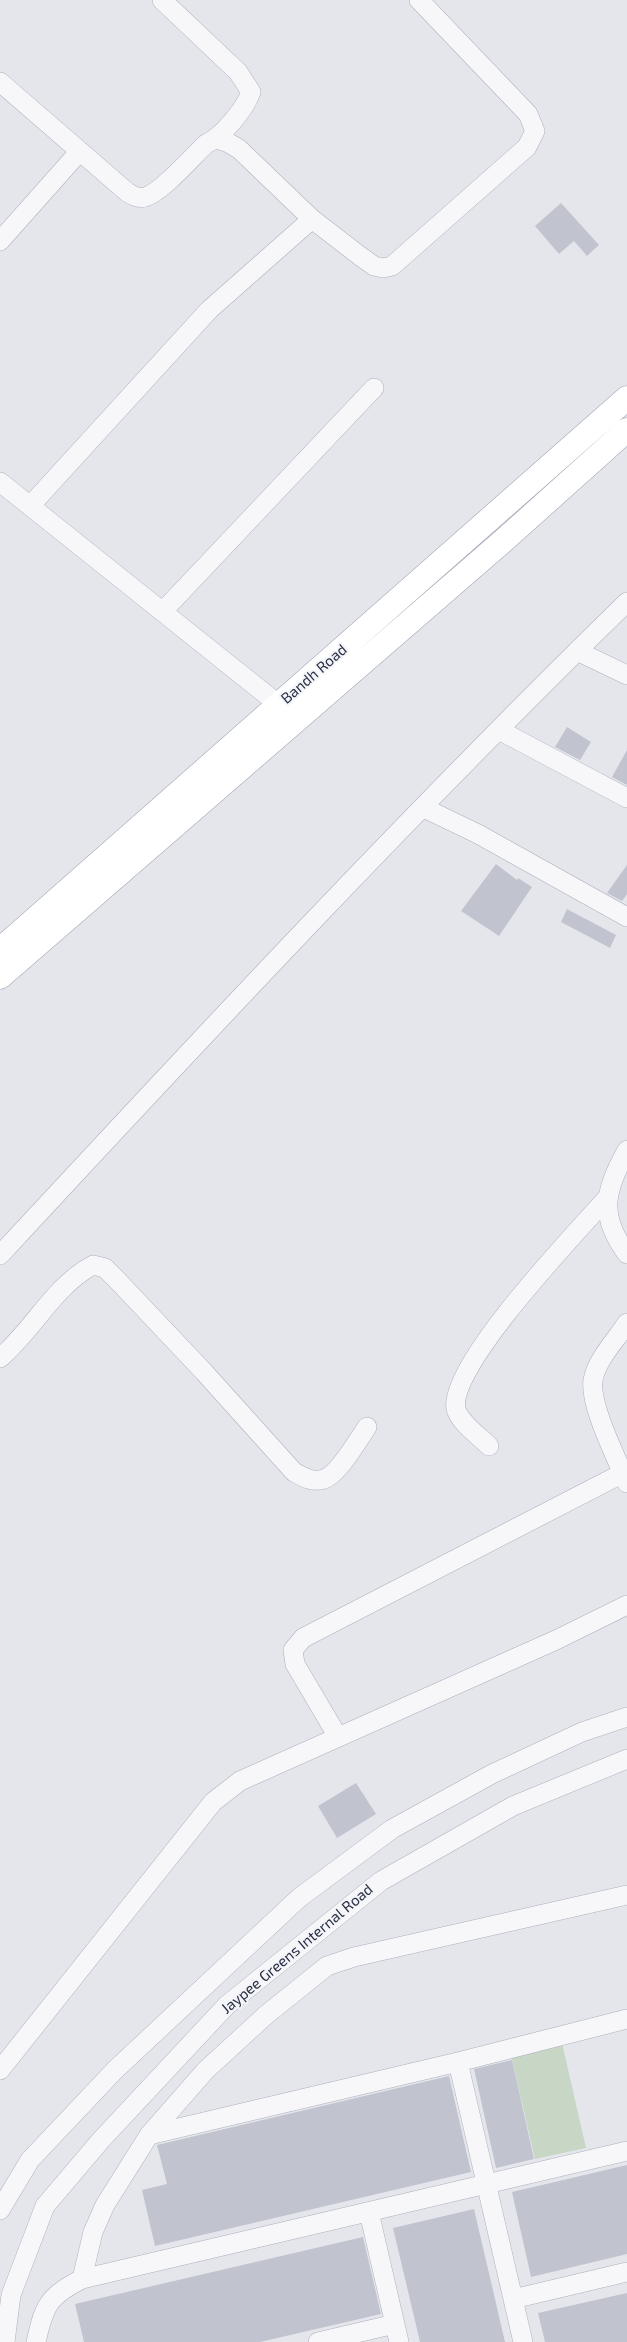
<!DOCTYPE html>
<style>
body{margin:0}
canvas{display:block;background:#e4e6ec}
</style>
<canvas width="627" height="2342"></canvas>
<script>
const context = document.querySelector('canvas').getContext('2d');
context.lineJoin = 'round';
function paint(path, color) { context.fillStyle = color; context.fill(path, 'evenodd'); }
function trace(path, color, width, dash) { context.strokeStyle = color; context.lineWidth = width; context.lineCap = dash ? 'butt' : 'round'; context.setLineDash(dash || []); context.stroke(path); }
function drawText(font, color, halo, rows, align = 'center') {
  context.font = font + ' "Exo 2",sans-serif'; context.lineWidth = 4; context.setLineDash([]); context.textBaseline = 'middle'; context.strokeStyle = halo; context.fillStyle = color; for (const [text, x, y, turn = 0] of rows) {
    context.save(); context.translate(x, y); context.rotate((+turn || 0) * Math.PI / 180); context.textAlign = isNaN(turn) ? turn : align; if (halo) context.strokeText(text, 0, 0); context.fillText(text, 0, 0); context.restore();
  }
}
paint(new Path2D(`
 M562,2043L586,2148L535,2159L511,2055Z`), '#c7d6c5');
paint(new Path2D(`
 M561,203L599,245L587,256L574,241L559,254L535,226Z
 M567,727L591,742L580,760L555,747Z
 M627,750V785L612,777Z
 M496,864L517,880L518,878L532,887L499,936L461,911Z
 M627,865V894L622,901L607,893Z
 M567,909L616,935L610,948L561,922Z
 M356,1783L376,1814L337,1838L318,1806Z
 M512,2060L534,2159L496,2168L474,2069Z
 M449,2076L471,2172L155,2246L142,2190L167,2184L157,2145Z
 M627,2165V2254L531,2277L512,2192Z
 M474,2209L505,2342H420L393,2228Z
 M363,2237L381,2314L260,2342H84L75,2304Z
 M627,2293V2342H545L538,2313Z`), '#c1c4cf');
const minor = new Path2D(`
 M0,82L127,192C132,195 138,199 145,197C161,193 193,156 206,144C222,137 245,109 251,92L238,72L162,0
 M216,139L227,142L239,149L312,219L360,256L374,266L383,268L392,266L527,147L535,131L528,114L419,0
 M0,241L80,151
 M0,482L288,712
 M30,506L209,310L312,219
 M163,611L374,388
 M577,651L627,675
 M499,730L627,798
 M424,808L478,834L627,917
 M627,1150C605,1190 598,1215 627,1254
 M0,1255C205,1034 411,813 627,602
 M0,1358C33,1330 54,1286 93,1265L105,1268L117,1280L204,1372L294,1472C303,1477 313,1483 324,1479C338,1475 358,1440 367,1427
 M489,1446C479,1436 460,1423 456,1409C447,1367 577,1232 607,1198
 M627,1483C617,1459 589,1404 593,1380C597,1359 616,1340 627,1323
 M338,1737L295,1664L293,1650L303,1638L623,1473
 M458,2062L523,2342
 M0,2070L213,1802L240,1781L556,1640L627,1605
 M149,2135L458,2062L627,2019
 M0,2210L30,2160L115,2070L299,1898L392,1829L492,1774L582,1732L627,1717
 M369,2212L399,2342
 M82,2279L93,2232L105,2205L149,2135L206,2070L266,2015L327,1966L354,1957L627,1895
 M513,2299L627,2272
 M5,2342L11,2295L45,2206L101,2140L227,2005L381,1881L513,1806L627,1759
 M36,2342C44,2306 48,2296 82,2279L627,2151
 M318,2342L395,2324`);
const major = new Path2D(`
 M0,950L627,398
 M0,977L503,541L627,430`);
trace(minor, '#acb0ba', 20);
trace(major, '#a3a8b7', 25);
trace(minor, '#f7f7fa', 19);
trace(major, '#fff', 24);
drawText('15px', '#2b3144', '#f4f5f9', [
 ["Bandh Road",314,674,-41],
 ["Jaypee Greens Internal Road",297,1949,-40]
]);
</script>
